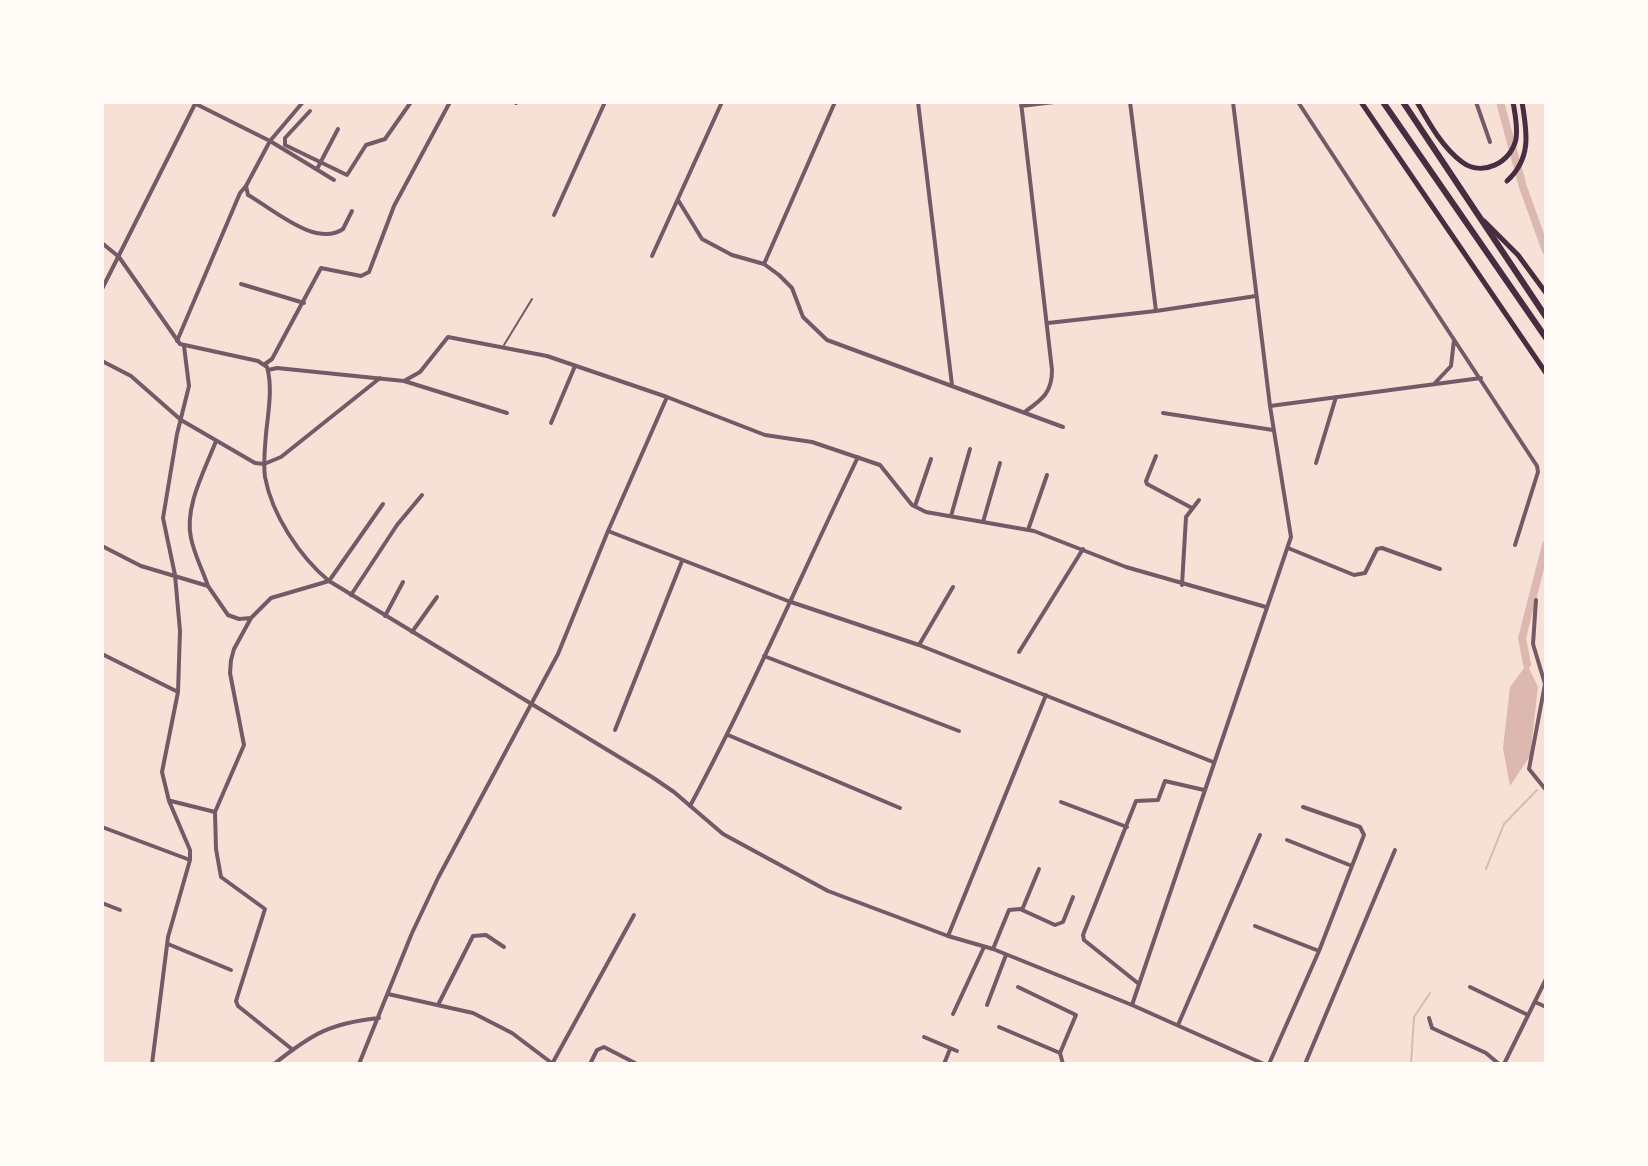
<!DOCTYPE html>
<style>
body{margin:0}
#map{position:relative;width:1648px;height:1166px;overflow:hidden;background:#f7e1d7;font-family:Inter,sans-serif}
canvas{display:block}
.frame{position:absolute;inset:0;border:104px solid #fffaf5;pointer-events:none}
</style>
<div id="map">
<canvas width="1648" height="1166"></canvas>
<div class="frame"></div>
</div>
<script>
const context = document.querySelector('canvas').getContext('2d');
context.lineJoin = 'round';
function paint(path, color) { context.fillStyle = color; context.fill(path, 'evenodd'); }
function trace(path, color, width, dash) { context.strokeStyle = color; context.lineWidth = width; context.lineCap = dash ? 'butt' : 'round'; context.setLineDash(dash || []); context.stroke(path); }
paint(new Path2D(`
 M1527,664L1538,687L1530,756L1510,786L1503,748L1510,687Z`), '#dcb8b0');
trace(new Path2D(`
 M1486,869L1504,824L1537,790
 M1411,1064L1414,1017L1430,993`), '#dcb8b0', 2);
trace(new Path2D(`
 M1500,102L1523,187L1546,251
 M1527,664L1522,638L1546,545`), '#dcb8b0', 8);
trace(new Path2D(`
 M504,345L532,299`), '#755966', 2);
trace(new Path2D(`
 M303,102L270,141L246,186L248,195C273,209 316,248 343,229L352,211
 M515,102L516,103
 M918,102L952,385
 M1021,102L1052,370C1052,392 1043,399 1026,411
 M1130,102L1156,311
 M1298,102L1537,466L1538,472L1515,545
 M1476,102L1490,142
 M196,104L270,141L334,180
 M1021,106L1054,102
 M310,111L285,138V145L347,175L366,145L385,139L411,102
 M317,169L338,129
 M678,200L702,239L732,255L764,264L779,275L792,288L803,317L827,340L1063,427
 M554,215L605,102
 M652,256L722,102
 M764,264L835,102
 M241,284L304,303
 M102,289L196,102
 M1048,323L1156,311L1256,296
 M177,341L240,193L246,186
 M102,361L131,376L181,420L255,463L264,464L281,457L380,378
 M265,364L272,359L321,268L361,276L369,272L394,206L450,102
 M268,370L277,368L404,381L420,372L448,337L547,356L667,397L765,435L812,442L880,465L912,505L926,512L1034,531L1126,567L1266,607
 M404,381L507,413
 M1434,384L1451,366L1454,340
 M1270,406L1481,378
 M1163,413L1273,430
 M551,423L575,366
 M1156,456L1146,481L1147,484L1192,508
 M1316,463L1336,397
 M915,506L931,459
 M951,516L970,449
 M983,522L1000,463
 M1028,530L1047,475
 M608,531L788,601L919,645L1213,762
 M102,546L141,566L208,586L228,615L239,619L251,618L271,598L329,581L383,504
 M1288,548L1354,575L1365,573L1377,549L1382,548L1440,569
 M1182,585L1186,517L1199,500
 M208,586C203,571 194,554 191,538C184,507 205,470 216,441
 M351,595L397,525L422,495
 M1536,600L1533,644L1545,684L1529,769L1546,790
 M385,616L403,582
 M251,618L234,649L231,660L230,673L244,745L215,812L216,849L221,877L265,909L236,1001L238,1006L293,1050
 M412,632L437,597
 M919,645L953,587
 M1019,652L1083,549
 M102,654L178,692
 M764,656L959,731
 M615,730L682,561
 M728,735L900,808
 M171,801L215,812
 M1061,802L1127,827
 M690,806C751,692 802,573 858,457
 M102,827L190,860
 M1287,840L1352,866
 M102,903L120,910
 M1022,910L1039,869
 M1255,926L1319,951
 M948,936L1046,695
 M168,944L231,970
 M993,949L1009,910L1020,909L1055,925L1063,922L1073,897
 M1139,984L1084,940L1083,935L1136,801L1158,800L1165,781L1204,790
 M1018,987L1076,1015L1060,1053L1063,1064
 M1470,987L1528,1015
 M388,994L473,1013L512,1033L553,1064
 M1535,1002L1546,1007
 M438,1005L473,936L486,935L504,947
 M987,1005L1006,955
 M1132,1005L1291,537L1270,406L1233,102
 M953,1014L984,947
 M1429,1018L1432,1028L1486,1053L1499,1064
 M1178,1025L1260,835
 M999,1027L1060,1053
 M924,1037L957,1051
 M152,1064L168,937L190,860V850L169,801L162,772L178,692L180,631L175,575L163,518L177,434L189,386L184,346
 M274,1064C312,1034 330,1023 379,1018
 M359,1064L412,933L438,878L558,654L608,531L667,397
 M552,1064L634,915
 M590,1064L597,1050L604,1047L637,1064
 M944,1064L950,1049
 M1269,1064L1319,951L1364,835L1360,827L1303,807
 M1305,1064L1395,850
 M1504,1064L1546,979`), '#755966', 4);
trace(new Path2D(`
 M102,243L119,257L180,344L258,361L267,367C273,388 268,413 266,434C265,448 263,463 265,477C272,515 300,557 329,581L652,777L674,792L723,834L828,891L948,936L993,949L1132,1005L1264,1064`), '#755966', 4);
trace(new Path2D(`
 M1361,102L1546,373
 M1417,102C1429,123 1442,147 1462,162C1482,177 1511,163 1516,139C1518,127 1515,114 1513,102
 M1507,181C1532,158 1527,132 1522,102
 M1484,221L1518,255L1546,293`), '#4a2c40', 5);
trace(new Path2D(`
 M1383,102L1546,338
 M1403,102L1546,317`), '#4a2c40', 6);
</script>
